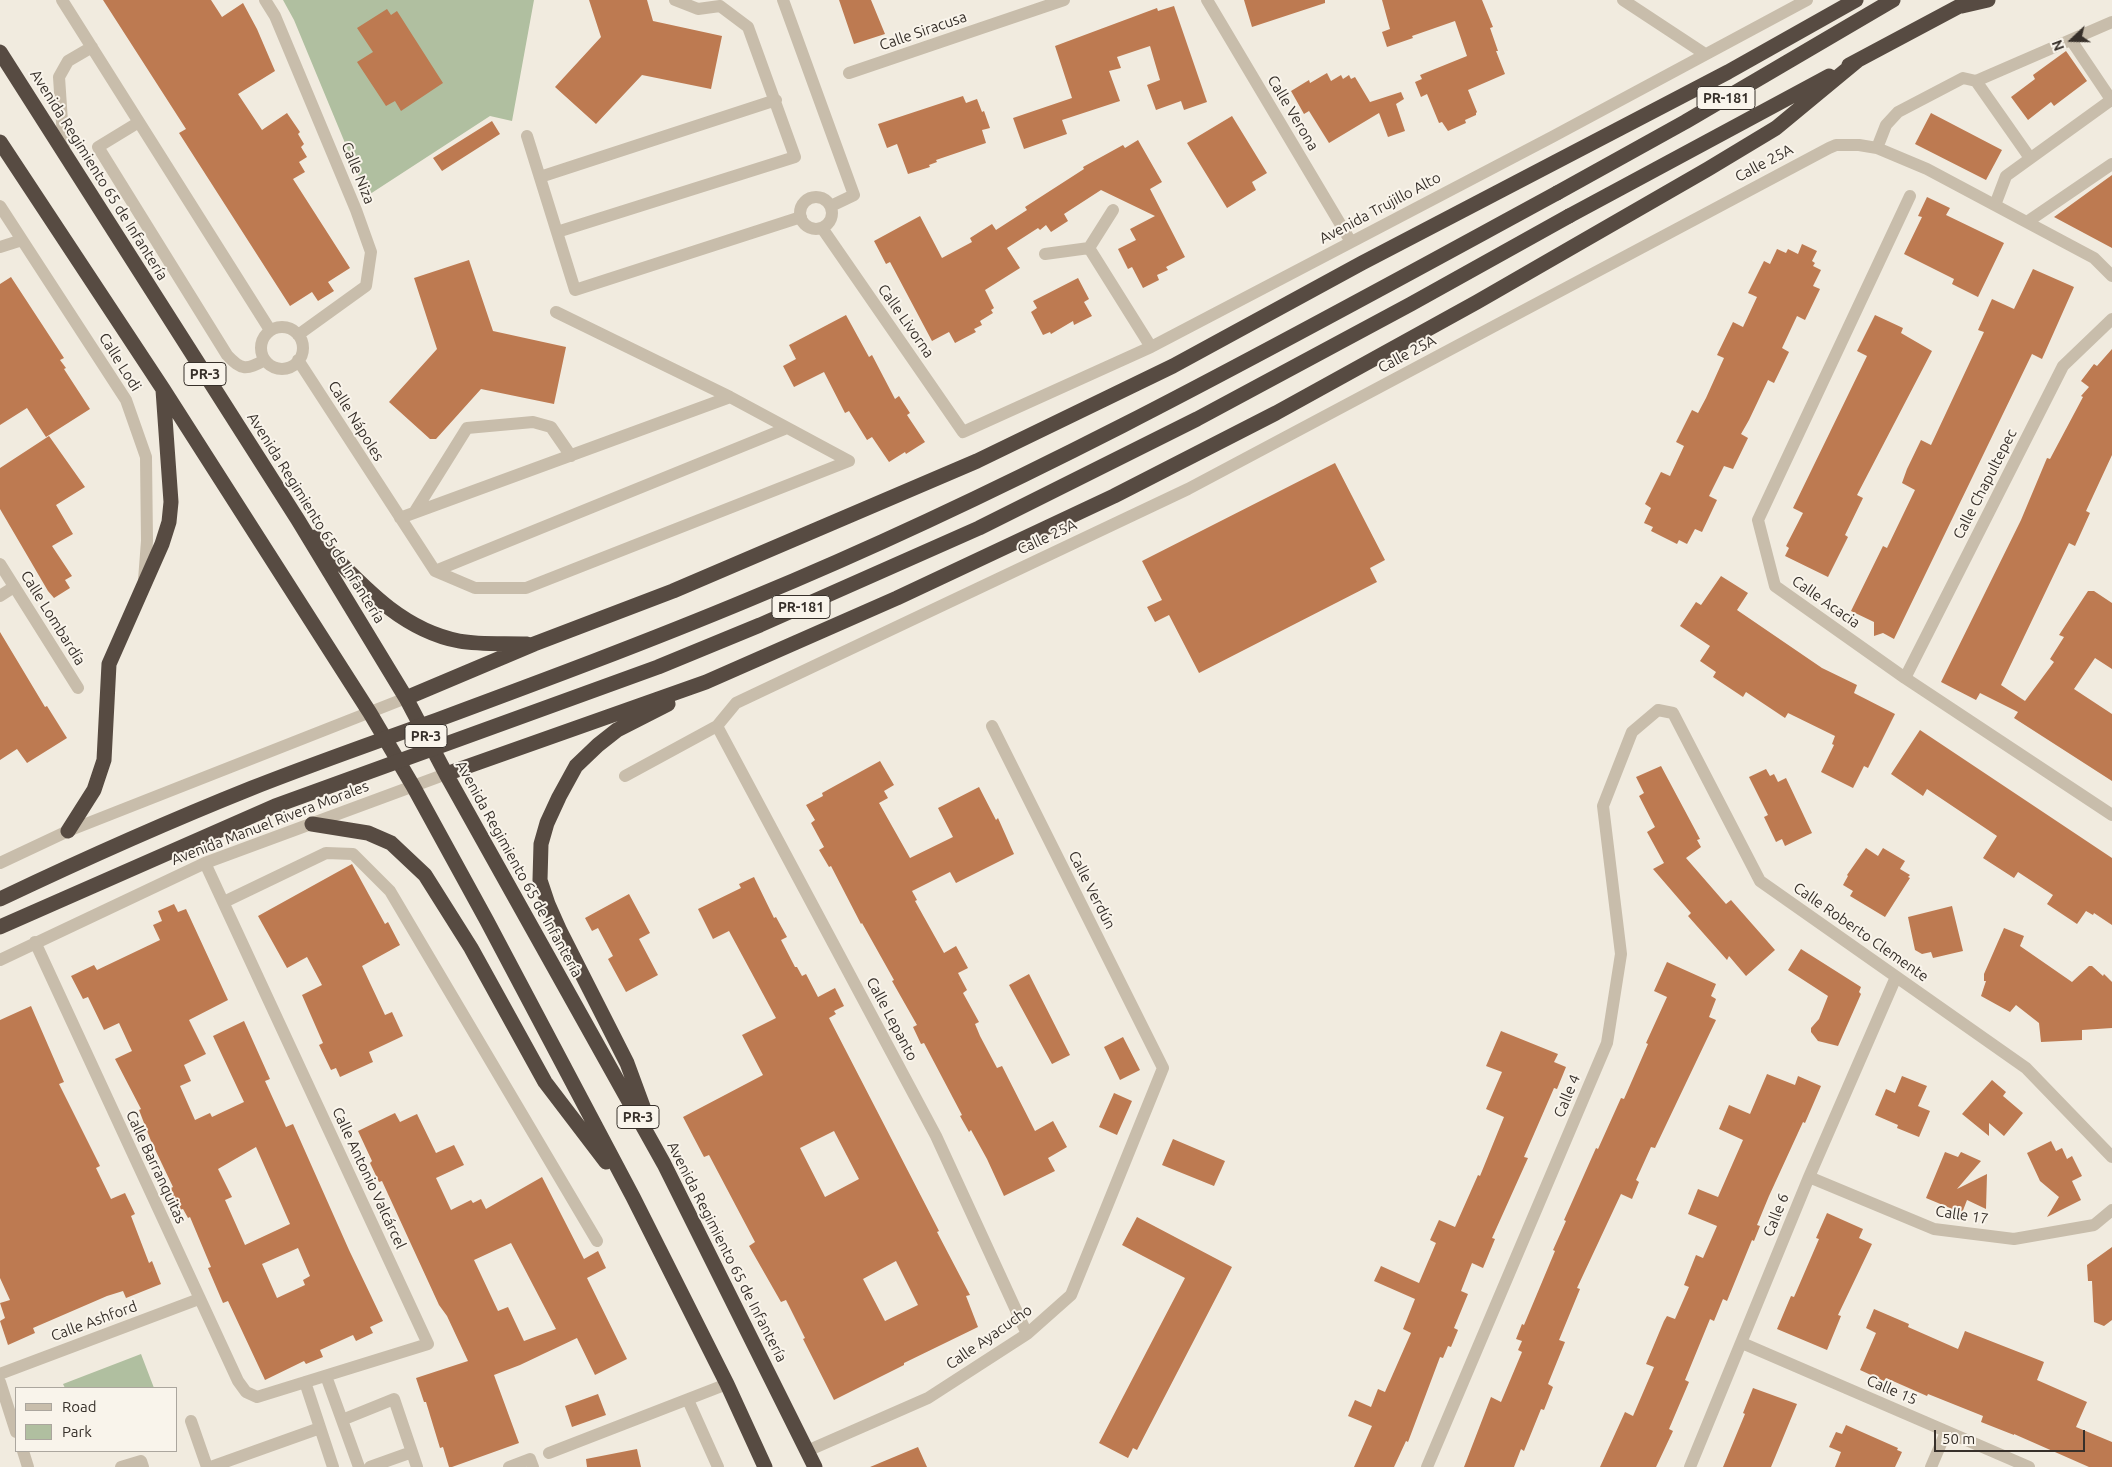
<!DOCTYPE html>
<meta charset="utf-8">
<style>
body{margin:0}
#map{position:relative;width:2112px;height:1467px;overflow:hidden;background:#f1ebdf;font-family:Ubuntu,sans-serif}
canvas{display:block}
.legend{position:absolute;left:15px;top:1387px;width:162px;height:65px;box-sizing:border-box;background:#f9f4eb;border:1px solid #aba69e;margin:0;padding:6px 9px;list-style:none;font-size:15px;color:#37302a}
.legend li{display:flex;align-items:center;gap:10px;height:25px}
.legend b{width:25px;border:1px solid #aba69e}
.north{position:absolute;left:2047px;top:15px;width:50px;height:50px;-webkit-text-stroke:4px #f9f4eb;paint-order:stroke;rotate:249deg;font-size:14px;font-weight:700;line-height:20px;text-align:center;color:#37302a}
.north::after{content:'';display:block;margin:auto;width:18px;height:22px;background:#37302a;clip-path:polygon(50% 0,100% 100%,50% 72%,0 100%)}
.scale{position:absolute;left:1934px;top:1430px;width:151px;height:22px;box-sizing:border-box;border:2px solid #37302a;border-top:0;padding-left:6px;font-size:15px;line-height:18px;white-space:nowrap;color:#37302a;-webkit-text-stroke:4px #f9f4eb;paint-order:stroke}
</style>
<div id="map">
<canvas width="2112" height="1467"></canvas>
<ul class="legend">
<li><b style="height:6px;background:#c8bdab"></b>Road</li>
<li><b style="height:14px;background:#b0bfa0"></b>Park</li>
</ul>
<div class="north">N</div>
<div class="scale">50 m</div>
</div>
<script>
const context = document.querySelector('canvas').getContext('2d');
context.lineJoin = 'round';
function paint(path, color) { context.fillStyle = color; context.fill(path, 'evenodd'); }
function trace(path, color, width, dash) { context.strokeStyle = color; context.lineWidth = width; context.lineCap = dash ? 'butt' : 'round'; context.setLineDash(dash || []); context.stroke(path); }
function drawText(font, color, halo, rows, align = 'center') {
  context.font = font + ' Ubuntu,sans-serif'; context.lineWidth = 4; context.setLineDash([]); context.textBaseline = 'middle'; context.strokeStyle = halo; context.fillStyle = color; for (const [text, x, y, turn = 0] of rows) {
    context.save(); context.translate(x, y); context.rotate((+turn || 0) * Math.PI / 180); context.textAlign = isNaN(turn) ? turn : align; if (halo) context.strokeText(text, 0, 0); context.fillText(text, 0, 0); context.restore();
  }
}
paint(new Path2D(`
 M283,0H534L512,121L490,116L367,196L294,20Z
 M141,1354L154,1388H65L63,1384Z`), '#b0bfa0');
paint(new Path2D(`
 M103,0H211L222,17L243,3L257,29L275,71L238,94L262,130L287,113L300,132L298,134L304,144L301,147L307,157L299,162L305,172L293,179L350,268L328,282L334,291L318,301L312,292L290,306L179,133L186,129Z
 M589,0H647L653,21L722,36L711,89L642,75L596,124L555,87L601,37Z
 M839,0H871L885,34L854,44Z
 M1244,0H1325V3L1252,27Z
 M1382,0H1482L1493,27L1490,28L1498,51H1496L1505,74L1468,90L1477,112L1476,113V115L1465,120L1466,123L1448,131L1442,122L1439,123L1427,94L1421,97L1415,82L1422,79L1420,75L1467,56L1455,21L1412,36L1413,38L1387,47L1382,32L1390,29Z
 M1174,6L1207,102L1184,110L1181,101L1156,110L1147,85L1160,80L1150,46L1117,57L1121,68L1109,71L1120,101L1062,120L1067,134L1024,149L1013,118L1072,98L1055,46L1157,8L1158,11Z
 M387,9L391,15L397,11L443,83L401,111L395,101L386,106L357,62L373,52L357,28Z
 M2066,51L2087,81L2054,106L2051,102L2028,120L2011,97L2035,79L2033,75Z
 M1327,73L1331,81L1341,75L1343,79L1349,75L1351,79L1355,77L1370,102L1401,92L1404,99L1396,104L1405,131L1388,137L1379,113L1329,143L1309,111L1304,114L1291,91L1309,80L1310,83Z
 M963,96L966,103L977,99L982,112L984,111L990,128L982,130L986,143L936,160L937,162L929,165L930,167L908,174L897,144L887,148L878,124Z
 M1931,113L2002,150L1986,180L1915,144Z
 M1232,116L1267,173L1252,182L1256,190L1227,208L1187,143Z
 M492,121L500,134L442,171L433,158Z
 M1138,140L1162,182L1150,189L1185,257L1166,267L1168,270L1157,275L1159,280L1143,288L1132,267L1128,269L1118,249L1136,240L1130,229L1155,216L1101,190L1064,214L1068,221L1051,232L1046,225L1040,230L1038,228L1007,248L1020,268L985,290L994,308L991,310L993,313L980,321L982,325L974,329L976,332L955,343L949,332L932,341L890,262L886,264L874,241L920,216L942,258L972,242L970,238L992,224L996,230L1027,210L1025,207L1084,169L1083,167L1123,145L1125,148Z
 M2112,175V248L2054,217Z
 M1927,197L1950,208L1946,215L2004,243L1978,297L1952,284L1954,279L1904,254L1922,217L1918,216Z
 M1802,244L1817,251L1812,261L1815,263L1813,266L1821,270L1813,286L1820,289L1805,320L1797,316L1782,348L1789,352L1774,383L1768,380L1749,420L1741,434L1748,438L1733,469L1724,466L1709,496L1717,500L1702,532L1695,529L1687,544L1679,540L1677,544L1651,531L1653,527L1644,523L1651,508L1645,504L1661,472L1670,476L1684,446L1676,442L1692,410L1698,413L1706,398L1724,358L1717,355L1733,322L1743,327L1757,297L1748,293L1764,261L1770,264L1777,249L1786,253L1788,249L1798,254Z
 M469,260L493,331L566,347L554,404L481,389L436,439H430L389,402L437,349L414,278Z
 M2033,269L2074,287L2042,359L2032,354L1894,639L1883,633L1874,636V622L1851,611L1883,546L1887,548L1915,490L1902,483L1907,469L1921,440L1931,445L1984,332L1978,330L1992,299L2014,309Z
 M11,277L64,358L60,360L66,368L64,369L90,409L46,437L27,408L0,425V284Z
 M1078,278L1089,299L1084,302L1092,316L1074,325L1073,321L1051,334L1050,332L1043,335L1031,312L1037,308L1033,301Z
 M846,315L869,357L872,355L895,399L899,396L910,413L907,415L925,442L906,454L905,452L889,462L872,437L867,440L849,411L845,413L824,372L794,387L783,366L796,359L789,345Z
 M1875,315L1903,328L1901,333L1932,351L1857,495L1863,498L1845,535L1848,537L1828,577L1785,556L1789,548L1786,546L1803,513L1793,508L1867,356L1857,351Z
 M2112,349V455L2086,511L2090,513L2075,546L2069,543L2001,685L2025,701L2054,662L2050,659L2064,637L2059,635L2088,591H2094L2112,603V669L2095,658L2074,689L2112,714V781L2014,718L2018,712L1980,693L1976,700L1941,682L2021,520L2047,458L2050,459L2083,397L2081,396L2089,387L2081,381L2094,364L2097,366Z
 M49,436L85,487L56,505L73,534L52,546L72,576L65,580L70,588L54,598L48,591L0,509V468Z
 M1335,463L1385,560L1370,568L1377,582L1199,673L1169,615L1155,622L1147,607L1162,600L1142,561Z
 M1721,576L1748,593L1737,610L1822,668L1857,685L1854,693L1895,714L1868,768L1864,766L1853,788L1821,772L1834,745L1832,744L1835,736L1788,713L1785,718L1746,692L1743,697L1713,677L1716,672L1700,661L1710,646L1680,626L1696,602L1701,605Z
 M0,632L45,707L47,706L67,738L27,763L17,749L0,760Z
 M1920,730L2112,858V925L2094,913L2093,915L2086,911L2077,924L2047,904L2053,895L2018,872L2014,878L1983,858L1997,836L1927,789L1923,796L1891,774Z
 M880,761L894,785L884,791L888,798L879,803L910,858L953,837L938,808L979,787L996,820L998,818L1014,854L956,883L950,872L912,891L917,900L915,901L944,953L956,946L968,968L958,973L967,990L963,993L979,1022L975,1024L980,1036L997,1068L1002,1066L1035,1131L1053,1121L1067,1147L1048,1158L1055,1171L1004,1196L987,1159L971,1130L969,1132L960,1116L962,1115L924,1043L921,1044L913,1027L917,1025L892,981L894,980L862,923L861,924L831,866L829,867L819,850L824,847L811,823L815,820L806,805L823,796L822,793Z
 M1661,766L1700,839L1697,840L1701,847L1686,858L1726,904L1731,900L1775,950L1746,976L1729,956L1727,960L1688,916L1691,913L1653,869L1664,863L1647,832L1655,827L1639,796L1644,793L1636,777Z
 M1766,769L1770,776L1774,774L1778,782L1786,778L1812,833L1785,846L1782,839L1776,842L1764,817L1768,815L1749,777Z
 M1866,848L1878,856L1883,848L1905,861L1900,869L1910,875L1908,877L1910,878L1885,917L1850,896L1853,891L1843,885L1848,876L1847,875Z
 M352,864L385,924L388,922L400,945L362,966L385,1015L392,1012L403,1036L369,1052L373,1062L340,1077L336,1068L331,1070L319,1045L323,1043L302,995L322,985L307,957L287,968L258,916Z
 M754,877L774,918L776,917L787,937L781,940L795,967H797L802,976L806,974L818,997L835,988L844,1006L834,1011L836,1014L829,1018L939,1231L937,1232L970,1295L966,1296L978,1327L904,1363V1365L834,1400L803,1339L805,1338L786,1300L781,1302L749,1246L755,1242L709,1155L704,1157L683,1117L763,1075L742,1035L776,1018L729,931L713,939L698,909L741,888L739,884ZM834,1131L859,1179L825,1197L800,1148ZM896,1261L918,1305L885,1321L863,1279Z
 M629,894L650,933L639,939L658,975L626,992L608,959L613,956L598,928L592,931L585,918Z
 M174,904L178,912L186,909L228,1000L189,1020L206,1054L184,1065L191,1081L180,1086L195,1120L210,1113L212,1117L244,1102L213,1036L244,1021L270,1079L265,1081L286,1127L293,1124L349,1250L383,1321L370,1327L373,1333L356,1341L353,1335L320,1350L323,1357L306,1364L304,1361L265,1380L228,1301L223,1303L208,1268L211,1267L190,1217L188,1218L183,1209L179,1210L169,1189L173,1187L151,1141L139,1110L141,1109L115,1059L132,1051L119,1023L104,1030L88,997L83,999L71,976L94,965L97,970L160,940L153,925L162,921L158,911ZM256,1147L290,1224L245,1245L225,1200L232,1197L218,1169ZM298,1248L310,1276L303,1280L305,1285L277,1298L262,1264Z
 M1952,906L1963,951L1933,958L1931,952L1922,954L1915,950L1908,917Z
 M2004,928L2024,936L2020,946L2072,982L2089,966H2092L2103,976L2104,974L2112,982V1028L2082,1030V1040L2041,1042L2039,1023L2016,1005L2010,1012L1981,996L1986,981H1984V974Z
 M1801,949L1861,987L1859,992L1861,994L1838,1046L1818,1041L1811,1032V1028L1819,1019L1828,996L1788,970Z
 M1667,962L1716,984L1711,996L1716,999L1709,1017L1716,1020L1655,1148L1651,1147L1636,1180L1639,1182L1632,1199L1621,1194L1577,1288L1580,1289L1559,1340L1565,1342L1548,1384L1553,1387L1544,1410L1541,1409L1524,1451L1521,1449L1514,1467H1464L1491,1397L1501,1402L1522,1352L1518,1350L1522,1341L1516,1339L1522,1324L1524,1325L1555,1251L1553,1250L1566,1221L1564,1220L1596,1148L1598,1149L1621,1098L1624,1099L1648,1044L1646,1043L1667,997L1654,991Z
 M1029,974L1070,1055L1052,1064L1009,985Z
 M31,1006L64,1082L59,1084L100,1166L96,1168L111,1199L125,1193L135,1214L131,1216L149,1263L152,1261L161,1284L126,1298L123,1291L107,1296L33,1328L35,1333L8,1345L0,1321L5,1318L0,1303L10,1300L0,1278V1020Z
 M1501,1031L1558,1054L1554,1062L1566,1067L1557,1089L1554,1088L1524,1157L1528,1158L1492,1238L1495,1239L1483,1268L1472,1263L1461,1291L1468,1294L1454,1328L1458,1330L1451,1347L1448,1346L1443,1358L1440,1357L1408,1442L1406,1441L1394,1467H1354L1372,1426L1348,1416L1355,1400L1371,1407L1378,1389L1385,1392L1411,1333L1403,1329L1415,1299L1374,1281L1381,1266L1419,1283L1436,1243L1430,1240L1439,1220L1455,1227L1478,1175L1480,1176L1504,1117L1486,1109L1502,1072L1486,1066Z
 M1123,1037L1140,1070L1120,1080L1104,1047Z
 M1767,1074L1795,1085L1798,1076L1821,1086L1805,1123L1803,1122L1769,1196L1757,1225L1760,1226L1754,1241L1752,1240L1727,1301L1723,1299L1714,1321L1710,1319L1685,1380L1689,1382L1669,1429L1673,1431L1656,1467H1600L1625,1412L1633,1416L1654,1367L1646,1364L1664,1321L1667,1316L1675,1319L1689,1287L1684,1285L1696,1255L1703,1258L1717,1226L1688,1214L1698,1189L1718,1197L1743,1140L1719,1129L1729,1105L1750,1114Z
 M1902,1076L1927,1086L1918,1106L1930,1111L1919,1137L1897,1128L1898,1125L1875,1115L1886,1089L1895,1093Z
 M1992,1080L2006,1092L2003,1096L2023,1113L2004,1136L1989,1123V1136L1962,1114Z
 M1114,1093L1132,1101L1117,1135L1099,1127Z
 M395,1113L400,1122L417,1114L436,1153L454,1145L464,1165L436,1178L451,1210L471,1200L473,1203L481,1199L486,1209L542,1177L584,1259L598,1251L606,1268L587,1278L627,1359L595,1375L577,1338L520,1365L494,1375L519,1443L452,1467H449L443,1447L440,1448L426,1402H424L416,1378L468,1361L447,1316L439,1305L382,1181L379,1182L370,1163L372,1161L358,1131ZM511,1243L556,1329L524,1341L508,1307L498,1311L474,1260Z
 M1173,1139L1225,1161L1214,1186L1162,1165Z
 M2051,1141L2056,1151L2062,1148L2067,1159L2072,1156L2082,1176L2072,1181L2081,1200L2047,1217L2059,1197L2040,1181L2027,1153Z
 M1945,1152L1958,1157L1961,1152L1981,1161L1957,1189L1987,1174L1986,1209L1967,1200L1962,1213L1926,1198Z
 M1827,1213L1863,1229L1859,1238L1872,1244L1838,1315L1841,1316L1827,1350L1777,1329L1791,1296L1794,1297L1819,1239L1816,1238Z
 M1137,1217L1232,1267L1137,1450L1133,1448L1128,1458L1099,1443L1185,1278L1122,1245Z
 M2112,1247V1320L2104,1326L2094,1322L2092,1281H2088L2087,1265Z
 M1874,1309L1909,1324L1908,1327L1958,1349L1965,1331L2044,1362L2037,1380L2087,1402L2076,1427L2112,1442V1467H2089L2014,1434V1435L1981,1422L1983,1416L1928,1394L1927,1396L1886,1378L1884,1381L1860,1370L1876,1333L1866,1328Z
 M1753,1388L1797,1404L1771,1467H1723L1745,1414L1743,1413Z
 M598,1394L606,1415L572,1427L565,1406Z
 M1846,1425L1898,1448L1897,1450L1902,1452L1895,1467H1835L1841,1452L1829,1447L1836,1432L1842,1434Z
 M918,1447L927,1467H870Z
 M637,1449L641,1467H587L586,1459Z`), '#bd7a51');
trace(new Path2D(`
 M62,0L270,330
 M265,0L275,16L356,210L371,252L366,286L298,335
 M783,0L854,195L831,206
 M1207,0L1351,242
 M1623,0L1705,54
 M2071,40L2112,101
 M849,73L1064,0
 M1976,81L2112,22
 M139,122L98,147L227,355C242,371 246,370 265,360
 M527,136L575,290L801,217
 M1877,148L1886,125L1898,112L1963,78L1976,81L2030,158
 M64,152L59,77L68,61L92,47
 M540,177L776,100
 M1910,196L1758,520L1775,586L1905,678L2112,815
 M800 213a16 16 0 1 1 32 0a16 16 0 1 1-32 0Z
 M1995,205L2006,176L2111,100
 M0,206L126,400L146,457L147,541L144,580
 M2027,222L2112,164
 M822,228L963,432L1151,347L1552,137L1807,0
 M557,232L795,157L748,27L720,6L698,9L675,0
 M0,247L22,240
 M1089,248L1151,347
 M1089,248L1113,210
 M1045,254L1089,248
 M261 348a21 21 0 1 1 42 0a21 21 0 1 1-42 0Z
 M298,360L435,571L475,588H526L849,461L730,397L556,312
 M414,513L467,428L533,422L551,427L571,456
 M400,518L730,397
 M0,564L78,688
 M435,571L787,428
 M0,596L14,587
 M1905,678L2063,366L2112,319
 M717,726L936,1136L1027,1334
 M625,776L717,726L736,703L1188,489L1829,148L1836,145H1859L1877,148L1927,169L2094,258L2112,276
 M0,863L68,831L406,698
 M224,902L326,853L353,854L390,891L597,1241
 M35,942L238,1381L246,1392L257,1397L428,1344L205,863
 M0,960L205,863L446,774
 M1809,1177L1934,1229L2014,1239L2094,1225L2112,1210
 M1742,1343L2029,1467
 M0,1374L199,1299
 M326,1376L359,1467
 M0,1382L16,1432
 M305,1382L333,1467
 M688,1400L718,1467
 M342,1420L394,1399L417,1467
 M191,1421L207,1467
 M23,1451L28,1467
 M807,1451L928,1398L1027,1334L1071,1295L1163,1068L992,726
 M549,1453L727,1384
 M121,1467L141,1461L143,1467
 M211,1467L320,1428
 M370,1467L412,1452
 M509,1467L530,1459L533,1467
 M1427,1467L1607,1043L1621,954L1603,806L1632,732L1658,710L1673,713L1760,881L2026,1068L2112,1157
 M1690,1467L1809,1177L1896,977
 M1931,1467L1946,1432`), '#c8bdab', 12);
trace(new Path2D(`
 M1962,6L1988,0
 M0,52L298,520L406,698L446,774L664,1164L815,1467
 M1849,65L1971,0
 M0,142L163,389L370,713L413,786L487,921L633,1197L727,1384L765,1467
 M1557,193L1685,122L1893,0
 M1569,216L1829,76
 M315,537C357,579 397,629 459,641C481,645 505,643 527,644
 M406,698L534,644L673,591L977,461L1173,366L1362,263L1728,72L1856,0
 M446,774L706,682L897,598L1114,496L1276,413L1477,302L1708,169L1776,128L1857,61
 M312,824L368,833L391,843L425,875L471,948L545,1082L606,1162
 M68,831L94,790L104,760L109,664L162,544L169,522L171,502L163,390
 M648,1120L627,1063L560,931L548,904L540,880L541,844L547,823L559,797L576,766L598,745L617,730L668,704`), '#574b42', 15);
trace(new Path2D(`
 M0,899C82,860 167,822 252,788C313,764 375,742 437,720C542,681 647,642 750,599C1029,484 1292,337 1557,193
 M0,927L275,806L658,667L760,625L979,528L1197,419L1411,304L1569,216`), '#574b42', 15);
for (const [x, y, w] of [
 [1726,98,58],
 [205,374,42],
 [801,607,58],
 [426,736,42],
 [638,1117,42]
]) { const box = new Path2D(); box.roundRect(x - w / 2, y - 11.5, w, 23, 4); context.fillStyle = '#f9f4eb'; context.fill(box); trace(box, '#37302a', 1); }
drawText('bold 14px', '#37302a', null, [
 ["PR-181",1726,98],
 ["PR-3",205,374],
 ["PR-181",801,607],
 ["PR-3",426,736],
 ["PR-3",638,1117]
]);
drawText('15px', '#37302a', '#f9f4eb', [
 ["Calle Siracusa",923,31,-19],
 ["Calle Verona",1293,113,59],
 ["Calle 25A",1764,163,-28],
 ["Calle Niza",358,173,68],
 ["Avenida Regimiento 65 de Infantería",99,175,58],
 ["Avenida Trujillo Alto",1380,208,-28],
 ["Calle Livorna",906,321,55],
 ["Calle 25A",1407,354,-28],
 ["Calle Lodi",120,362,58],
 ["Calle Nápoles",356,421,58],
 ["Calle Chapultepec",1985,484,-63],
 ["Avenida Regimiento 65 de Infantería",316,518,58],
 ["Calle 25A",1047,537,-25],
 ["Calle Acacia",1826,602,35],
 ["Calle Lombardía",53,618,58],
 ["Avenida Manuel Rivera Morales",270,823,-21],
 ["Avenida Regimiento 65 de Infantería",519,869,61],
 ["Calle Verdún",1092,890,63],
 ["Calle Roberto Clemente",1861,932,35],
 ["Calle Lepanto",892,1019,62],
 ["Calle 4",1567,1096,-67],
 ["Calle Barranquitas",156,1167,65],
 ["Calle Antonio Valcárcel",369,1178,65],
 ["Calle 6",1776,1215,-68],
 ["Calle 17",1962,1215,9],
 ["Avenida Regimiento 65 de Infantería",727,1252,63],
 ["Calle Ashford",94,1321,-20],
 ["Calle Ayacucho",989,1337,-35],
 ["Calle 15",1892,1390,23]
]);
</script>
